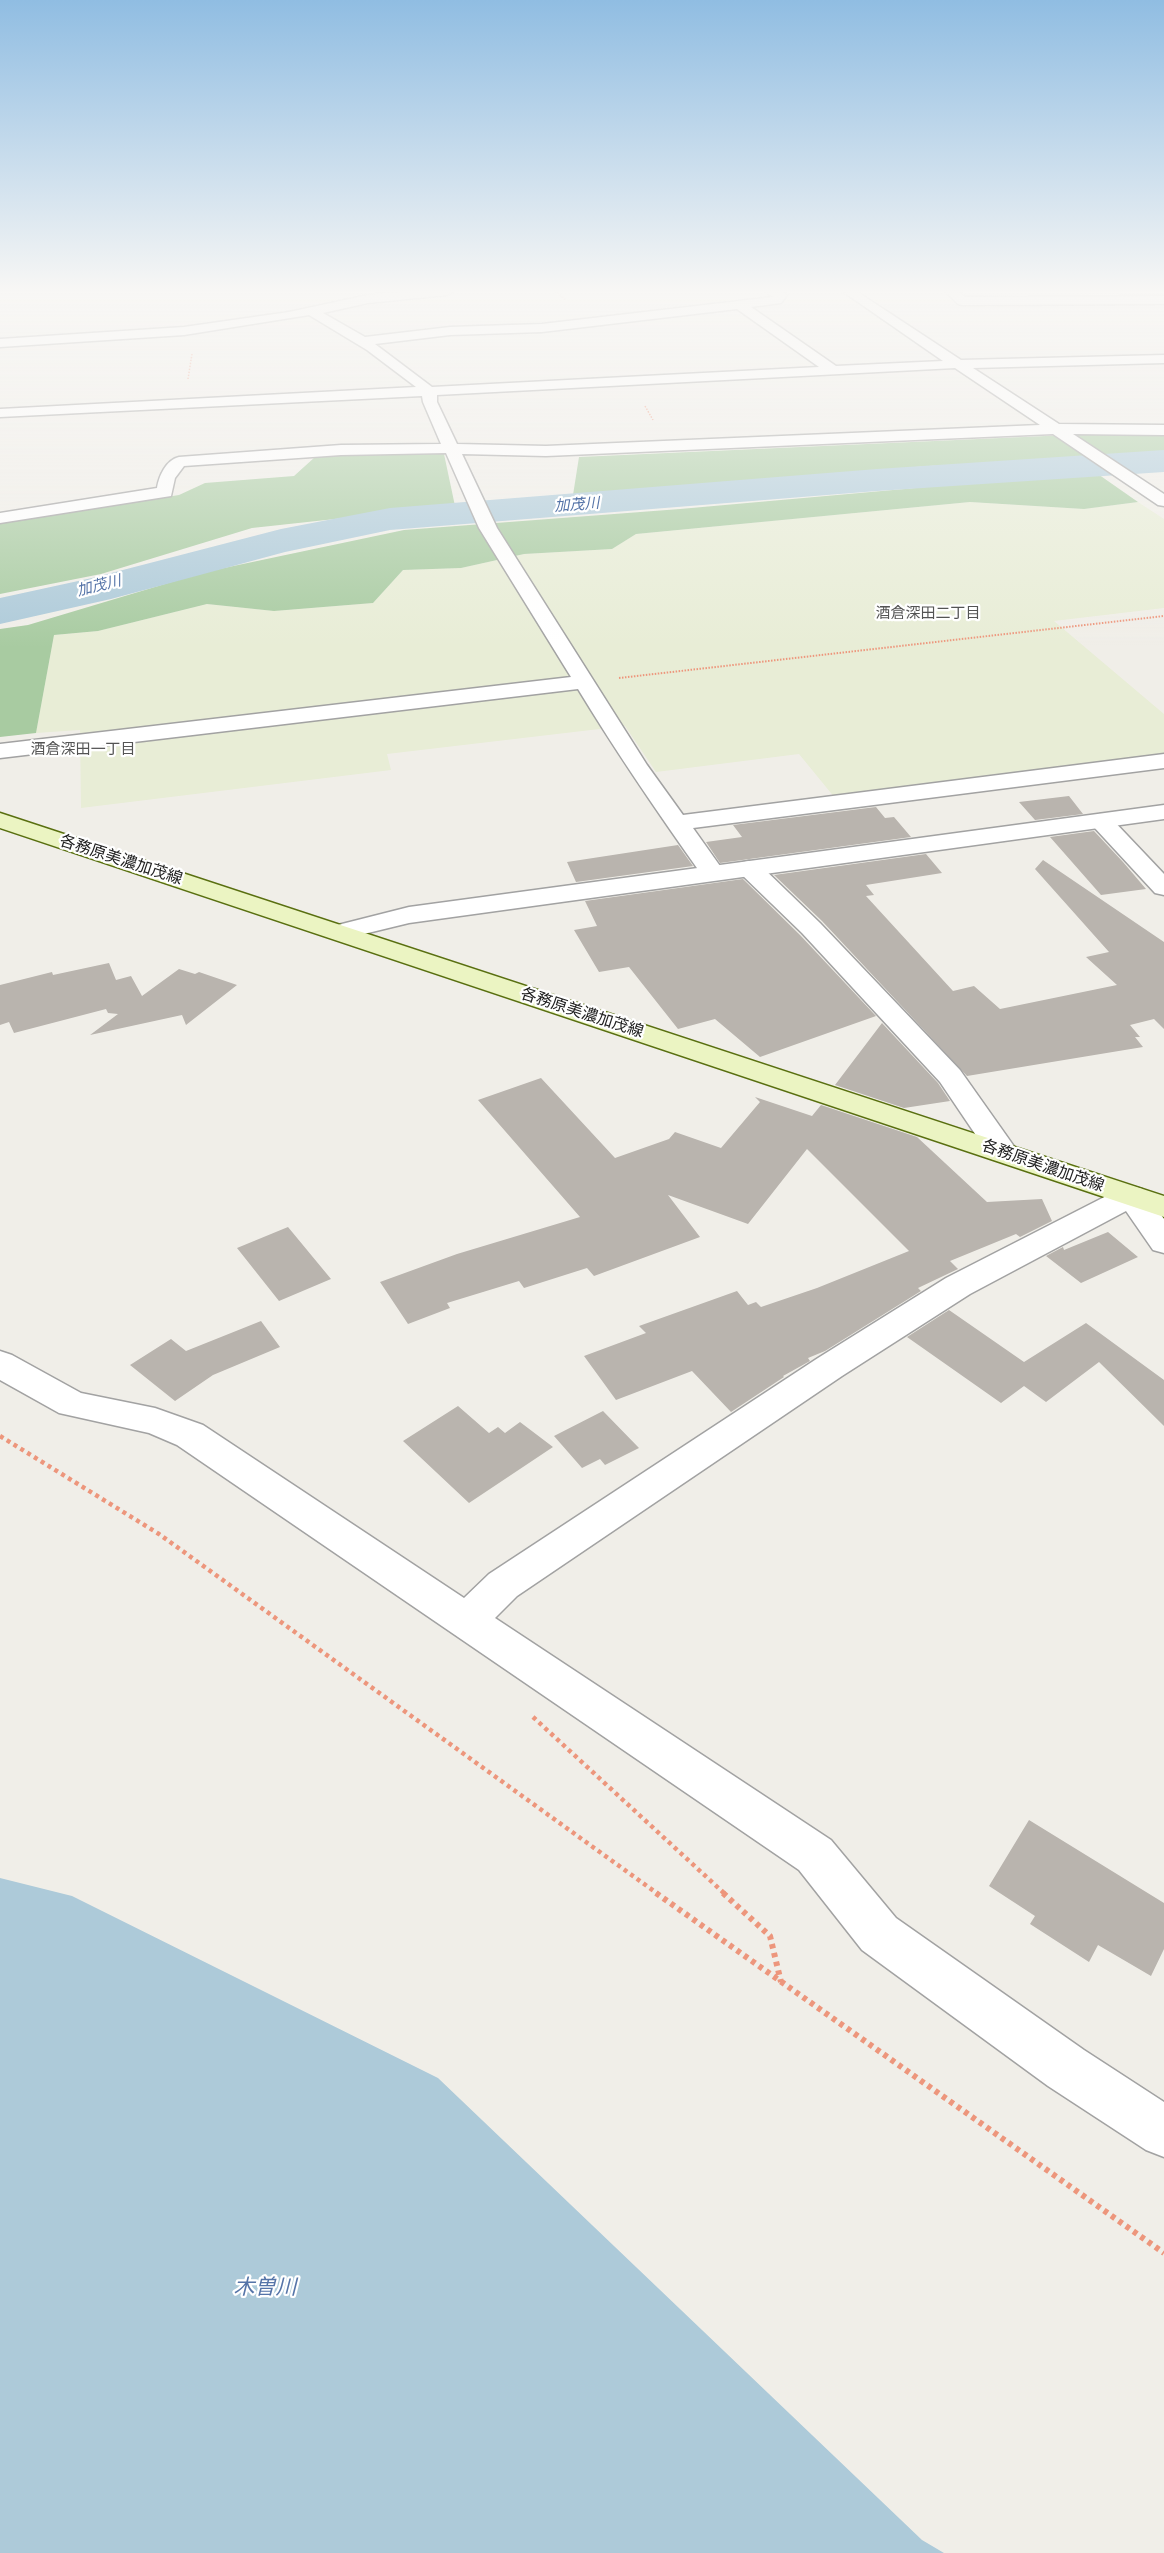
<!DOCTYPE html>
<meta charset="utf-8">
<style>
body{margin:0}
canvas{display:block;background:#f0eee8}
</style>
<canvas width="1164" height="2553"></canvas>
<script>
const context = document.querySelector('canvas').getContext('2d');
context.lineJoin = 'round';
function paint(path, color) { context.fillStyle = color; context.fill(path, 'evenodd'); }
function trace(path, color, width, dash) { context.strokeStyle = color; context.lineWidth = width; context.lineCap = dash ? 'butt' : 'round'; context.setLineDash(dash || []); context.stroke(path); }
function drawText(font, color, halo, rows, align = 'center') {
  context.font = font + ' Figtree,"Noto Sans JP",sans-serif'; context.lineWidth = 4.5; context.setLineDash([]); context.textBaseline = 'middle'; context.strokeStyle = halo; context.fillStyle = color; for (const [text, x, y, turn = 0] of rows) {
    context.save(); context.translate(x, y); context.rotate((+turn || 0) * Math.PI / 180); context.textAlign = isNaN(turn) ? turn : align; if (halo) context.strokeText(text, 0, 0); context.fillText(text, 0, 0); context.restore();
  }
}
paint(new Path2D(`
 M970,502L1084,509L1138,502L1164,519V608L1054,621L1164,714V753L835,798L799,754L656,772L625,726L387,754L391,770L81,808L80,730L36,733L54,635L98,631L207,604L274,611L373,603L403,570L461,568L524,554L612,549L636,534Z`), '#e8edd6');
paint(new Path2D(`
 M1090,434L1164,435V457L928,466L573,495L579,457Z
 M390,452L444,454L455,506L252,528L101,574L0,594V523L179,495L205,483L294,476L315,457Z
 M1095,472L1138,502L1084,509L970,502L636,534L612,549L524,554L461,568L403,570L373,603L274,611L207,604L98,631L54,635L36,733L0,737V629L28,625L205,572L404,530L680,509Z`), '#a8cba1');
paint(new Path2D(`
 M0,1878L72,1896L438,2078L922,2540L944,2553H0Z`), '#adcad9');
paint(new Path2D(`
 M1164,450V472L877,491L390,530L285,552L111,599L0,624V598L92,578L281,529L390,508L877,469Z`), '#adcad9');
paint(new Path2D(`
 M1069,796L1083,814L1035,820L1019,802Z
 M876,807L885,818L894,817L911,837L720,863L706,842L742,837L733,825Z
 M1094,831L1123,862L1146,889L1101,895L1050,837Z
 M678,845L693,866L576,882L567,862Z
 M926,854L942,873L866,885L874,895L866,896L953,991L974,986L1000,1009L1117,985L1086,957L1109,952L1035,869L1043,860L1164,942V1029L1154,1019L1130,1025L1140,1037H1135L1143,1047L967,1076L822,921L774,875Z
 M743,879L800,935L876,1016L760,1057L715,1019L678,1029L629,967L599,972L574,930L597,926L585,901Z
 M109,963L116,980L131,976L142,996L179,969L195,974L199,972L237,985L186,1025L182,1015L90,1035L118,1014L108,1013L106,1009L14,1033L9,1022L0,1025V985L52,972L53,975Z
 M882,1023L938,1083L950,1101L904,1108L835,1085Z
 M541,1078L615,1158L669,1139L675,1132L721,1148L760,1102L755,1097L812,1116L821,1105L917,1137L987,1202L1042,1199L1052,1221L1020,1237L1016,1234L950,1261L958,1269L918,1288L921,1291L825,1351L808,1358L810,1361L783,1376L784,1377L731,1412L692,1371L616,1400L584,1356L646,1333L639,1326L737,1291L748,1305L756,1302L761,1307L817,1288L909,1251L807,1149L748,1224L668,1195L700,1237L594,1276L587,1268L524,1288L519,1281L447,1303L450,1308L408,1324L380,1282L457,1254L580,1217L478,1100Z
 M288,1227L331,1279L279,1301L237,1248Z
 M1108,1232L1138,1257L1081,1283L1046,1256L1063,1247L1064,1250Z
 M949,1310L1024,1362L1086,1323L1164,1380V1426L1099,1362L1046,1402L1024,1386L1001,1403L907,1337Z
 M261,1321L280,1347L213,1375L175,1401L130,1365L171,1339L186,1351Z
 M458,1406L489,1433L498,1427L505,1433L520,1422L553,1447L469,1503L403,1441Z
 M603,1411L639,1448L605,1465L600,1459L582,1468L554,1436Z
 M1029,1820L1164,1903V1949L1151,1976L1098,1945L1089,1962L1030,1924L1035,1916L989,1886Z`), '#b9b4ae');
const minor = new Path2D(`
 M410,291H453L447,295L368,303L323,313L365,337L450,327L542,324L773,297L765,291H782L787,295L781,303L751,307L836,366L943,361L842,291H856L961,360L1164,355V363L973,368L1059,424L1164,425V435L1073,434L1164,494V506L1158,505L1053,434L546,456L462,454L497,528L647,765L683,815L1164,754V768L693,828L725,873L722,878L713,880L704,878C660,816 618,755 578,689L0,758V744L571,677L479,528L446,453L341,455L184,466L175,478L171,496L0,523V513L157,488C159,476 166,460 179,457L341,445L441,444L423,402L422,396L0,417V409L416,387L367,350L309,315L184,335L0,347V339L184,327L289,312L368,295ZM737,309L819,367L432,387L375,344L450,335L542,332ZM955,368L1040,425L546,446L457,444L437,402V395Z
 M945,291H958L965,297L1164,296V304L962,305L958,304Z
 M1101,814L1109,816L1164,874V895L1155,893L1093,826L1089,821L1093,816Z
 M749,861L758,863L820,923L960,1070L1018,1152L1014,1159L1003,1162L992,1159L940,1082L802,933L740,873L737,868L740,863Z
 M1131,1186L1142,1189L1164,1219V1253L1153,1250L1126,1211L970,1294L842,1376L517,1596L495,1618L831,1840L896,1918L1084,2050L1164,2102V2157L1146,2150L1048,2086L862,1950L799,1870L177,1445L149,1433L59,1413L0,1380V1351L12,1355L81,1393L155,1408L203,1425L464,1598L489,1574L818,1358L946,1278L1120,1189Z`);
const tertiary = new Path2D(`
 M1164,805V819L409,923L339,940L330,937L326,932L330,927L409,907Z`);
const secondary = new Path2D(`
 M0,813L1164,1196V1217L0,828Z`);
trace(minor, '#a2a2a2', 3);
trace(tertiary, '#a2a2a2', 3);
trace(secondary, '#596f10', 3);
trace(new Path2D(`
 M555,291L566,300
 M188,379L192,354
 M645,406L653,420`), '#ed967c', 1.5, [1.5, 1.5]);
trace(new Path2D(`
 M619,678L1164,616`), '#ed967c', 2, [1.5, 1.5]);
trace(new Path2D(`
 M0,1436L159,1534L658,1894
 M533,1717L725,1894`), '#ed967c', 4.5, [4, 4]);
trace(new Path2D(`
 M656,1893L1164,2253
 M723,1893L770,1936L781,1982`), '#ed967c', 6, [4.5, 4.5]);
paint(minor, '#fff');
paint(tertiary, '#fff');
paint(secondary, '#ebf4c2');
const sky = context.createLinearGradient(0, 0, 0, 648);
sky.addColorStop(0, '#90bde2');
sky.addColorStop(0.45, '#f8f7f5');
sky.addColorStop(1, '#f8f7f500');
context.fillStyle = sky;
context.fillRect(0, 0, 1164, 648);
drawText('italic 15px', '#5574a8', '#fff', [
 ["加茂川",577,505,-4],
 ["加茂川",99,586,-14]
]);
drawText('15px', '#545454', '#fff', [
 ["酒倉深田二丁目",928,614],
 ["酒倉深田一丁目",83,750]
]);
drawText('16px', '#212121', '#fff', [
 ["各務原美濃加茂線",121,860,18],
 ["各務原美濃加茂線",582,1013,18],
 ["各務原美濃加茂線",1043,1166,19]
]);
drawText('italic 21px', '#5574a8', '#fff', [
 ["木曽川",265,2288]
]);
</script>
